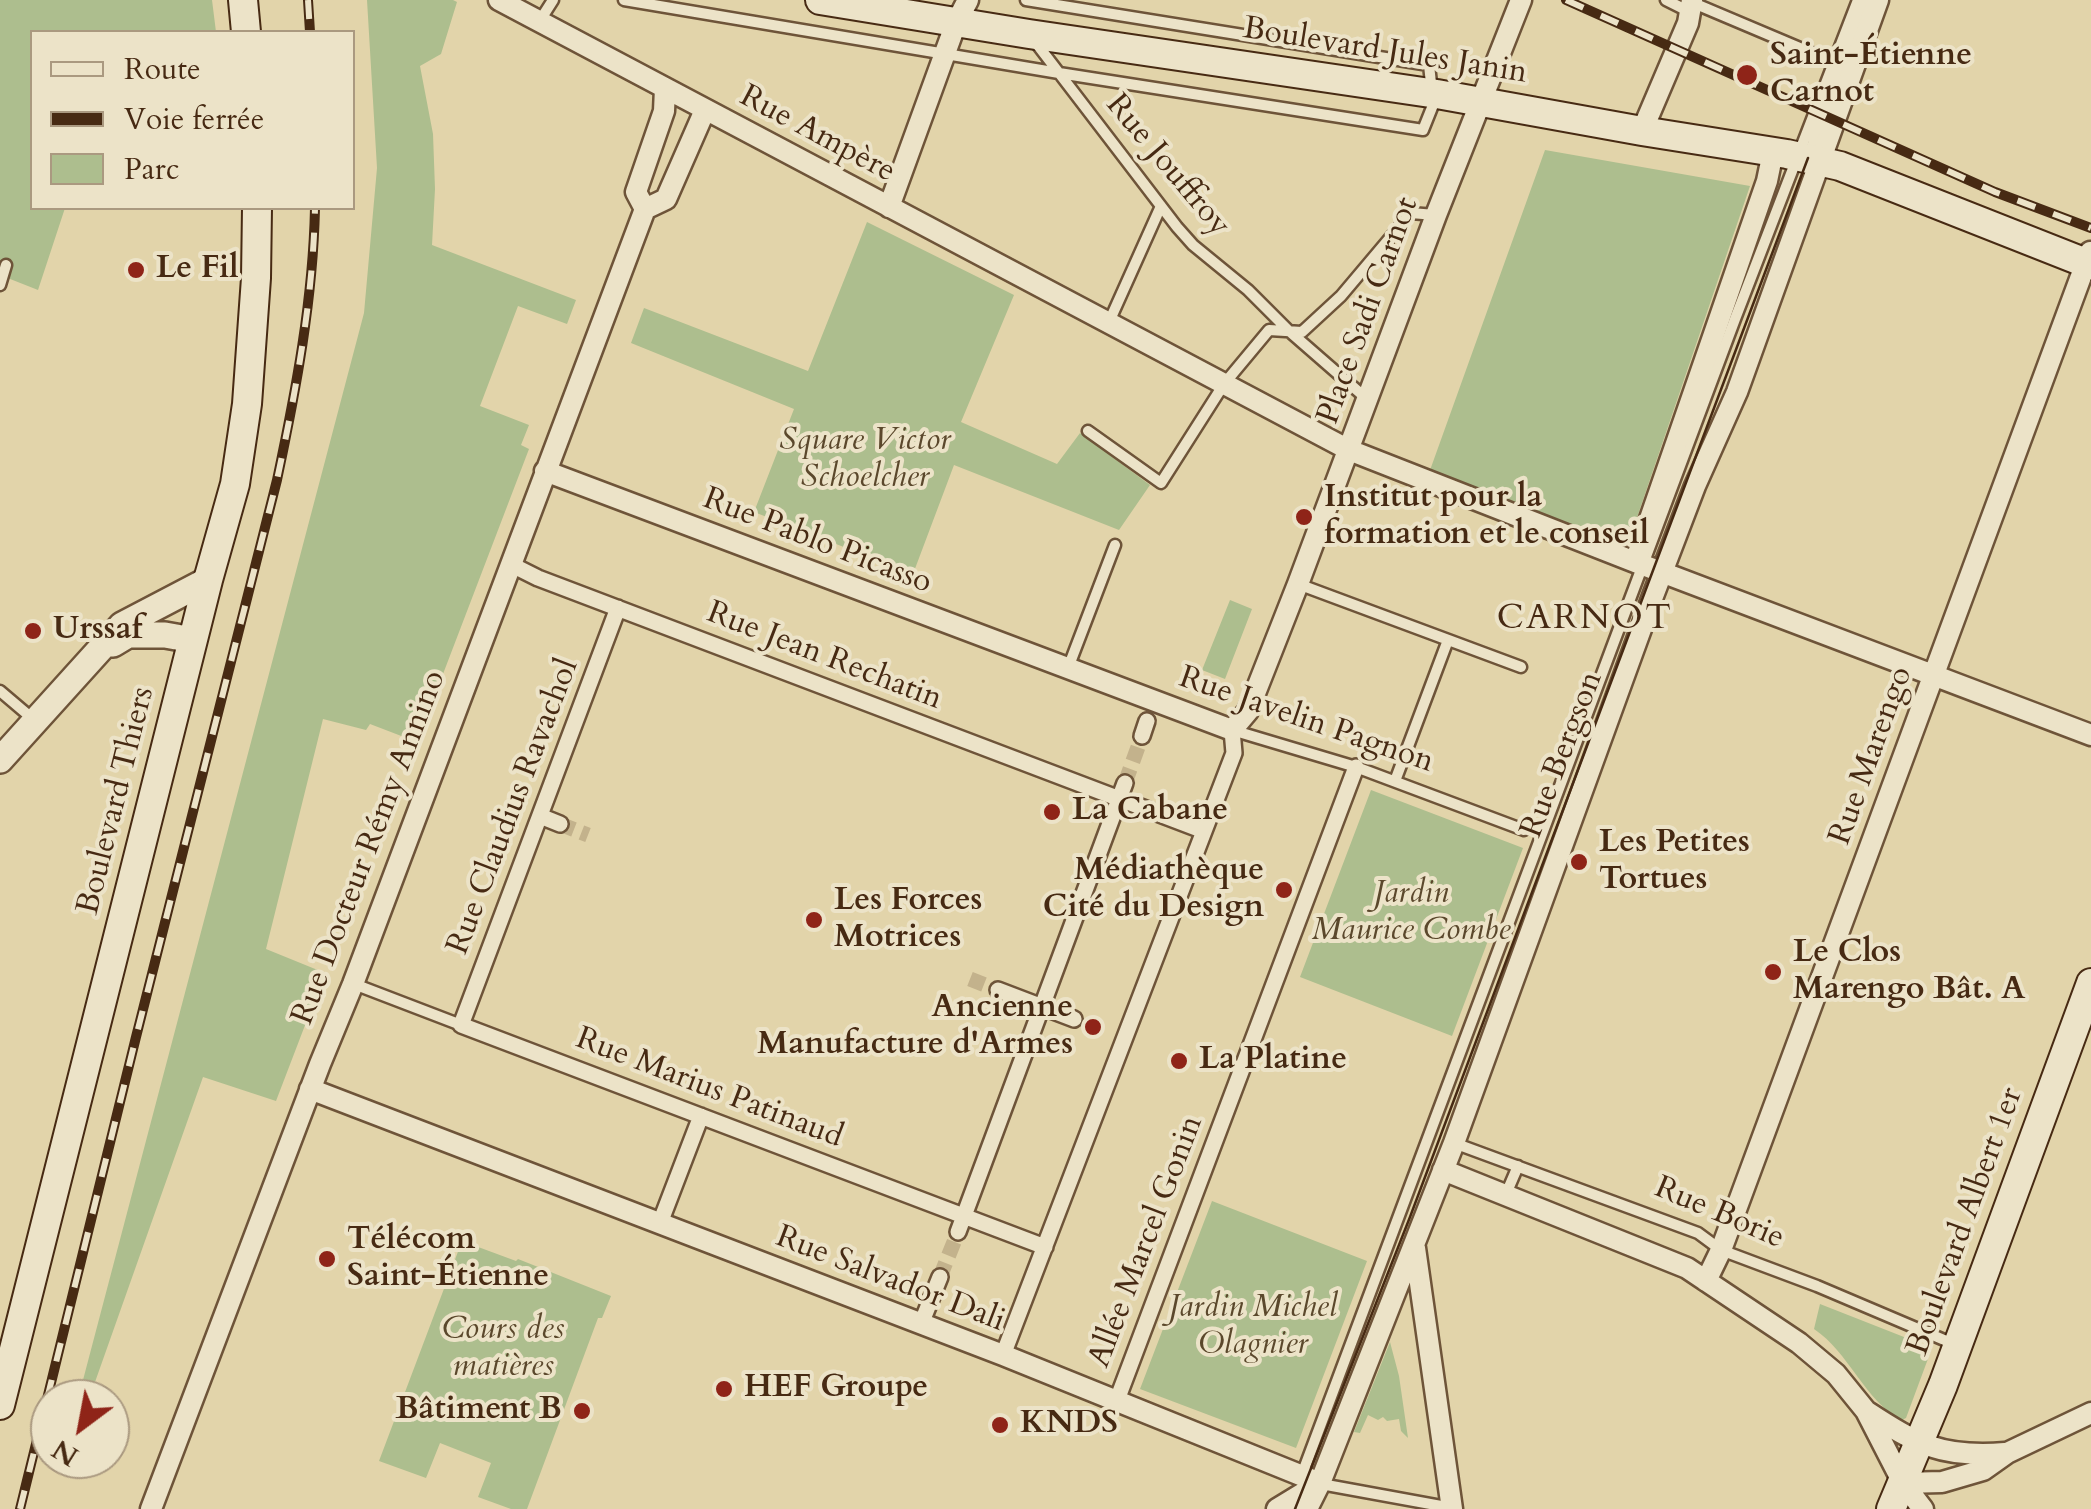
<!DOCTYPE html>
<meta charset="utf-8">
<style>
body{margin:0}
#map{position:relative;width:2091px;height:1509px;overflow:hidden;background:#e2d4aa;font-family:Cardo,serif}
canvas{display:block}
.legend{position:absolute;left:30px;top:30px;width:325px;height:180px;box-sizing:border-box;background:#ece3c8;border:2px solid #aa9980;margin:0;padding:12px 18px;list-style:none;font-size:30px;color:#472a13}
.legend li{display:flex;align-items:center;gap:20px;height:50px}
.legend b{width:50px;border:2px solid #aa9980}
.north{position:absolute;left:30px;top:1379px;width:100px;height:100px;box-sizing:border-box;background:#ece3c8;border:2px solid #aa9980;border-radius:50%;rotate:212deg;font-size:28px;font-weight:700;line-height:40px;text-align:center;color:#472a13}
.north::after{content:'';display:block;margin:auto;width:35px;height:45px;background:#8f2418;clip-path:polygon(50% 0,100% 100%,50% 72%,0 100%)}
</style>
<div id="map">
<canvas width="2091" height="1509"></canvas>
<ul class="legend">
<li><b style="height:12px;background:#ece3c8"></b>Route</li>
<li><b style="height:12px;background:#472a13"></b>Voie ferrée</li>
<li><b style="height:28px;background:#adbe8e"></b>Parc</li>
</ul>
<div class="north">N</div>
</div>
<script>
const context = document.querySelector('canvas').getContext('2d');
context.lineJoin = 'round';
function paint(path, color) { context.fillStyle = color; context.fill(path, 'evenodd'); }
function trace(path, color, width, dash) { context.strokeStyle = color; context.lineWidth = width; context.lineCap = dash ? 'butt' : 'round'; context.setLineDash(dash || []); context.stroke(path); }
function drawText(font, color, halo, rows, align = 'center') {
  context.font = font + ' Cardo,serif'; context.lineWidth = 8; context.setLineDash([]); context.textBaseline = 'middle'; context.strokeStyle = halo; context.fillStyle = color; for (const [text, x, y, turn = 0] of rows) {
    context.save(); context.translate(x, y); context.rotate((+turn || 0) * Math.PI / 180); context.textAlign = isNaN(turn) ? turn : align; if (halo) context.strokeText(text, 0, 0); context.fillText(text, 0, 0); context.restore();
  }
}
paint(new Path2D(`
 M0,0H212L216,32H32V208H65L38,290L0,275Z
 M367,0H453L457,2L441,54L420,66L433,134L435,189L432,245L576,300L567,324L518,306L480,406L529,425L521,445L529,449L417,742L370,724L366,730L323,719L266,949L325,973L276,1101L203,1077L89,1399H78L364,313L377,168Z
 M1545,150L1750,186L1627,547L1429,473Z
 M867,222L1014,295L961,422L1057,464L1080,433L1150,485L1119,530L954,465L913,574L754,512L794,409L631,343L644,308L808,371Z
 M1230,600L1252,609L1225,679L1202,670Z
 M1371,790L1523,848L1452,1036L1300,977Z
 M1212,1201L1367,1261L1296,1448L1140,1389Z
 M462,1241L516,1261L518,1259L611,1296L602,1318H598L527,1509H511L478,1497L491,1463L440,1443L426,1478L379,1461Z
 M1820,1304L1932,1348L1906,1418L1902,1420C1866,1403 1849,1352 1814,1329Z
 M1390,1342L1399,1376L1408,1438L1401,1431L1399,1419L1387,1421L1383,1417L1378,1420L1368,1415L1360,1433L1354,1432Z`), '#adbe8e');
trace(new Path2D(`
 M1125,783L1142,736
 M560,824L588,835
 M970,979L998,990
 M940,1277L958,1232`), '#c3b28c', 15, [15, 8]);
const service = new Path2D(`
 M624,0L1059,73L1423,130L1437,95
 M1026,0L1429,65L1432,92
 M1666,0L1690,12
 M1691,2L1826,59
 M539,22L553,0
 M1033,39L1177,227L1193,245L1248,290L1289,331L1367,399
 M1808,158L1867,0
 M0,285L6,265
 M1109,322L1161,206
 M1088,431L1161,483L1224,384L1269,330L1302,332L1341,296L1411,213L1435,215
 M1298,584L1521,667
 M1068,668L1115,545
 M0,691L33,719
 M1232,730L1356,767L1524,830
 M1395,781L1448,640
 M354,984L461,1025
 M1454,1143L1698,1233L1721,1250L1817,1286L1956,1345
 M1506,1194L1518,1166
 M1301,1477L1735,319L1858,0
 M1321,1484L1452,1508`);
const pedestrian = new Path2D(`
 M510,564L538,578L1204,831
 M618,608L461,1025L1045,1247
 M1142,736L1147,721
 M540,816L560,824
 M998,990L1074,1019
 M660,1223L701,1116
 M958,1232L1125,783
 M921,1324L940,1277
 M1003,1355L1234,753L1232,730
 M1117,1400L1356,767`);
const minor = new Path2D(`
 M499,0L1349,450L1635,562L2091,735
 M1642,131L1688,23L1692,0
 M889,207L956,23L968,0
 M645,209L636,192L664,111L665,88
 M545,471L1232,730L1248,711L1298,584L1436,215L1521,0
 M1635,562L1767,181L1773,152
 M310,1089L1003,1355L1320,1483
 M1443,1170L1687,1268L1799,1343L1836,1374L1866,1411L1903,1483L1923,1509
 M1415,1248L1452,1509
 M1706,1281L1721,1250L2090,252
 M1866,1411C1918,1445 1942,1458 2005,1453
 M1903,1483L1942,1482L1983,1470L2007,1453L2091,1413
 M151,1509L320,1064L353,984L645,209L666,199L705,110
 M1277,1509L1318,1484
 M1307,1509L1320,1483L1454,1143L1653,596L1695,486L1737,392L1878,0`);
const tertiary = new Path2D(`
 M113,644L128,635H165L193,640
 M0,760L122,625L208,580`);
const secondary = new Path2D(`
 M243,0L246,32
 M820,0L1029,34L1437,94L1642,131L1787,154L1840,166L2091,265
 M0,1405L208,580L235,484L247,404L256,278L257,208
 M1891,1509L1943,1385L2091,983`);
trace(service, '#6e5439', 15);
trace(pedestrian, '#6e5439', 20);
trace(minor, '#6e5439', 25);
trace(tertiary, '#6e5439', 30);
trace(secondary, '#472a13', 32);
trace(service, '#ece3c8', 10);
trace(pedestrian, '#ece3c8', 15);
trace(minor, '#ece3c8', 20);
trace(tertiary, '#ece3c8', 25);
trace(secondary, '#ece3c8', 28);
trace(new Path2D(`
 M1295,1509L1410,1217L1808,158`), '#472a13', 2.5);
const rail = new Path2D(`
 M308,0L310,32
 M1566,0L1995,192L2091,228
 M20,1509L136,1037L277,480C296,390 313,300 315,208`);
trace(rail, '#472a13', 10);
trace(rail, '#ece3c8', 6, [19]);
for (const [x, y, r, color] of [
 [1747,75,12,"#8f2418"],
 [136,270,10,"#8f2418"],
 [1304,517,10,"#8f2418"],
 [33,631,10,"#8f2418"],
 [1052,812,10,"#8f2418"],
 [1579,862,10,"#8f2418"],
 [1284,890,10,"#8f2418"],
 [814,920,10,"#8f2418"],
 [1773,972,10,"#8f2418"],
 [1093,1027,10,"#8f2418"],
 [1179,1061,10,"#8f2418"],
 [327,1259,10,"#8f2418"],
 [724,1389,10,"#8f2418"],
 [582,1411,10,"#8f2418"],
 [1000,1425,10,"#8f2418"]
]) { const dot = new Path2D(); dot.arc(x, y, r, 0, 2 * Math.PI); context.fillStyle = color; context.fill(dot); trace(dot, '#ece3c8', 4); }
drawText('32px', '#472a13', '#ece3c8', [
 ["Boulevard Jules Janin",1385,52,9],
 ["Rue Ampère",817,135,28],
 ["Rue Jouffroy",1167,166,50],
 ["Place Sadi Carnot",1369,311,-70],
 ["Rue Pablo Picasso",817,542,21],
 ["Rue Jean Rechatin",824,657,21],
 ["Rue Javelin Pagnon",1306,721,19],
 ["Rue Bergson",1563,755,-69],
 ["Rue Marengo",1872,756,-70],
 ["Boulevard Thiers",117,801,-76],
 ["Rue Claudius Ravachol",514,807,-69],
 ["Rue Docteur Rémy Annino",370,848,-69],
 ["Rue Marius Patinaud",709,1089,21],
 ["Rue Borie",1719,1214,23],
 ["Boulevard Albert 1er",1966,1222,-70],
 ["Allée Marcel Gonin",1147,1242,-69],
 ["Rue Salvador Dali",890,1280,21]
]);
drawText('bold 32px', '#472a13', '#ece3c8', [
 ["Saint-Étienne",1770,57],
 ["Carnot",1770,94],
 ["Le Fil",156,270],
 ["Institut pour la",1324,499],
 ["formation et le conseil",1324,536],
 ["Urssaf",53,631],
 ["La Cabane",1072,812],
 ["Les Petites",1599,844],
 ["Tortues",1599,881],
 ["Médiathèque",1264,872,"right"],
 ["Cité du Design",1264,909,"right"],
 ["Les Forces",834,902],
 ["Motrices",834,939],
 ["Le Clos",1793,954],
 ["Marengo Bât. A",1793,991],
 ["Ancienne",1073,1009,"right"],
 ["Manufacture d'Armes",1073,1046,"right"],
 ["La Platine",1199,1061],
 ["Télécom",347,1241],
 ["Saint-Étienne",347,1278],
 ["HEF Groupe",744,1389],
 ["Bâtiment B",562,1411,"right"],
 ["KNDS",1020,1425]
], 'left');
drawText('italic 32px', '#5b482c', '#ece3c8', [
 ["Square Victor",865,442],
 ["Schoelcher",865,479],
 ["Jardin",1411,895],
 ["Maurice Combe",1411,932],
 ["Jardin Michel",1253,1309],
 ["Olagnier",1253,1346],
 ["Cours des",503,1331],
 ["matières",503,1368]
]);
context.letterSpacing = '2.5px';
drawText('35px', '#472a13', '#ece3c8', [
 ["CARNOT",1585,620]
]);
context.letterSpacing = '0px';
</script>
